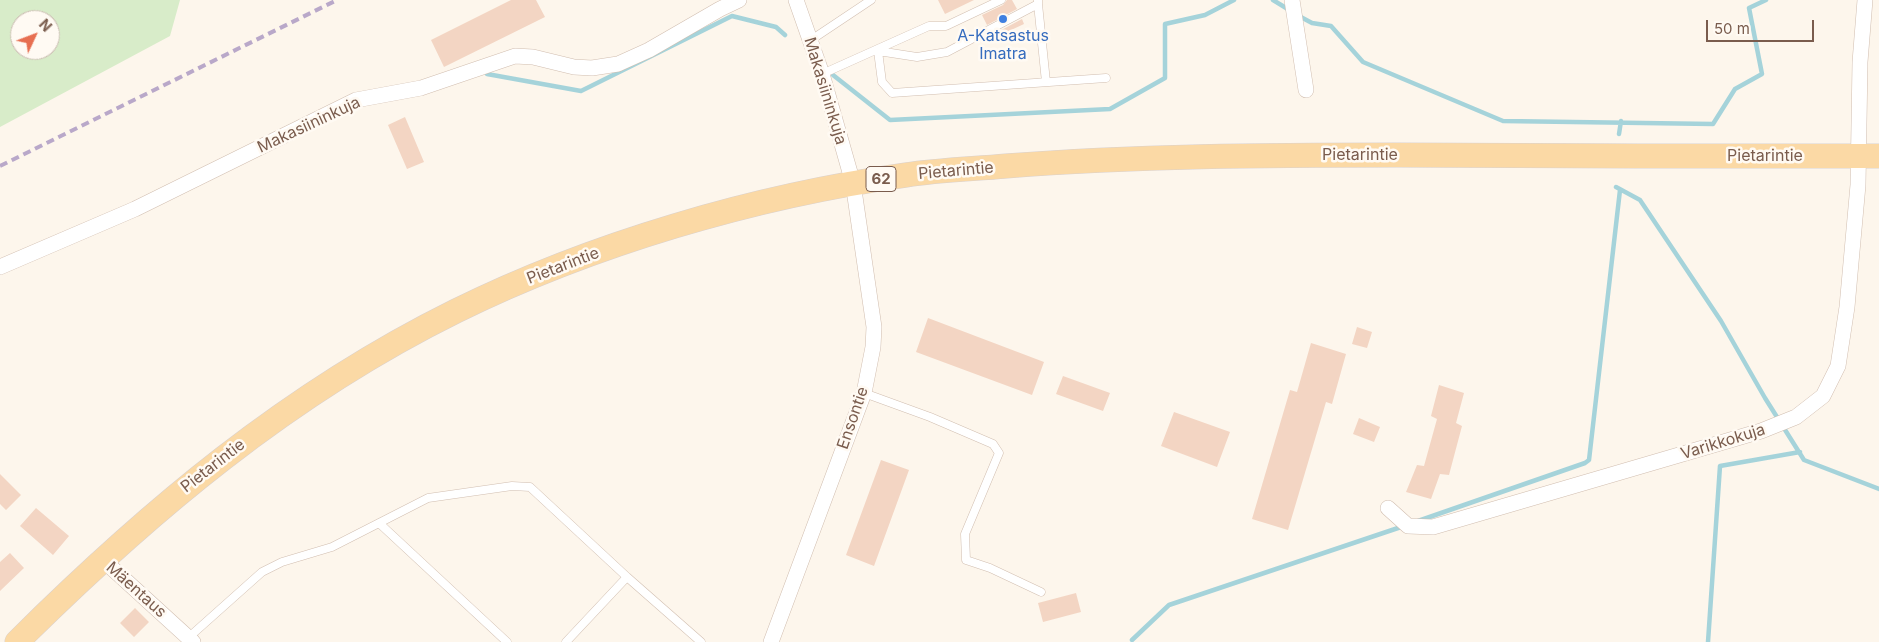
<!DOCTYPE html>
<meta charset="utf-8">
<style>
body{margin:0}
#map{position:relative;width:1879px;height:642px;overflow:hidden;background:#fdf6ec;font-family:Inter,sans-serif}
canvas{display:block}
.north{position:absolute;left:10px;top:10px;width:50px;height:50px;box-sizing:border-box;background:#fffaf3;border:1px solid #cabbb1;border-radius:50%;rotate:47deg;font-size:14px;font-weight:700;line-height:20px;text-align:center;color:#7a5c4d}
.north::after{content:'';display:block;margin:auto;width:18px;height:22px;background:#e76f51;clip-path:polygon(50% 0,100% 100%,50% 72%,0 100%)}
.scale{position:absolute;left:1706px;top:20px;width:108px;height:22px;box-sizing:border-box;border:2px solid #7a5c4d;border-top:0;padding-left:6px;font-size:15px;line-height:18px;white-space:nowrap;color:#7a5c4d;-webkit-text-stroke:4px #fffaf3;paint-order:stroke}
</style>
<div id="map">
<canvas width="1879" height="642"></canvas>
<div class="north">N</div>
<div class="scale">50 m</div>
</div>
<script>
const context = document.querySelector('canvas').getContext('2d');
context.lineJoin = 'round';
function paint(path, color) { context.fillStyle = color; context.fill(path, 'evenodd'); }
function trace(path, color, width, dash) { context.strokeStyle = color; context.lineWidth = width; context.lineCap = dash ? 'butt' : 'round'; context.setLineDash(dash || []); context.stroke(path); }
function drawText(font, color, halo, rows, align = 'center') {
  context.font = font + ' Inter,sans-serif'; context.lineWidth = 5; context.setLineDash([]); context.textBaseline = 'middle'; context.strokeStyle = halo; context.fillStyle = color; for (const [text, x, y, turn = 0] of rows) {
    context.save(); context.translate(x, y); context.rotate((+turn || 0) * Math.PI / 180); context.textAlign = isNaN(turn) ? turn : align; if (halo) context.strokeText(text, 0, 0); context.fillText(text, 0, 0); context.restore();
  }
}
paint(new Path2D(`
 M0,0H180L170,36L0,127ZM20,20H50V50H20Z`), '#d8ecc9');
trace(new Path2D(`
 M1273,0L1291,11
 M1297,15L1312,23L1331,26L1363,62L1503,121L1713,124L1735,89L1762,74L1749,8L1766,0
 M487,74L581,91L732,16L776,27L785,35
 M833,75L890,120L1110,109L1165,78V24L1205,15L1234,0
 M1619,134L1621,121
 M1616,187L1640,200L1721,321L1765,398L1804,460L1879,489
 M1418,521L1585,463L1589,460L1620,190
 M1132,640L1169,605L1404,526
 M1708,642L1720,466L1800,452`), '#a5d3da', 4.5);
paint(new Path2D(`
 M511,0H536L545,17L444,67L431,40Z
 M938,0H974L945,14Z
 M1007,0H1012L1017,9L987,25L982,15L1003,5Z
 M1022,19L1024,24L994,38L992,35Z
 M405,117L424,162L407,169L388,125Z
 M928,318L1044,362L1032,395L916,352Z
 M1357,327L1372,332L1367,348L1352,344Z
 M1311,343L1346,354L1332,404L1326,402L1288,530L1252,519L1290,390L1297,392Z
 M1063,376L1110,393L1103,411L1056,394Z
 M1439,385L1464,393L1456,423L1462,426L1449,475L1440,474L1431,499L1406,492L1417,465L1424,466L1437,419L1431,416Z
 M1174,412L1230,432L1217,467L1161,446Z
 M1359,418L1380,427L1374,442L1353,434Z
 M881,460L909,470L874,566L846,555Z
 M0,474L21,495L6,510L0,504Z
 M36,508L69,536L53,555L20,526Z
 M10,553L24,568L0,591V562Z
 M1076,593L1081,612L1043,622L1038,603Z
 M135,608L149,622L134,637L120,623Z`), '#f3d5c3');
const lane = new Path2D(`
 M1038,0V4L947,52L917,57L878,51L882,82L892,93L1106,78
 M1038,4L1046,82
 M811,40L871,0
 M822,74L929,26H946L1001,0
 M864,393L930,417L993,444L999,453L965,534L966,560L990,568L1041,592
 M379,523L507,642
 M627,577L701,642
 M188,638L262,572L282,562L332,547L428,498L512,486L530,487L627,577L566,642`);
const street = new Path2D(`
 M1292,0L1306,90
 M0,267L135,209L356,100L421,88L515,56L533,57L574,67L592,68L618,64L649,50L720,9L739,0
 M1388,508L1408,526L1433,527L1761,431L1796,417L1823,396L1838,366L1847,307L1858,185L1860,62L1865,0
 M102,559L193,642
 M771,642L864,393L873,347L874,327L853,183L822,74L796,0`);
const primary = new Path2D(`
 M17,642C149,511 288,394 456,311C592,244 755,196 906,175C939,170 973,169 1006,166C1136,156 1267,155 1397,155C1558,156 1718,156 1879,156`);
trace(lane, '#d1beb0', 9);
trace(street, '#d1beb0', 16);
trace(primary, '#dad1cd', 25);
trace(lane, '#fff', 8);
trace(street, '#fff', 15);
trace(primary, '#fbd9a5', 24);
trace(new Path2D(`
 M0,166L337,0`), '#b9a8c9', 4, [8, 5]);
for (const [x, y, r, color] of [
 [1003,19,5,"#3f7fe0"]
]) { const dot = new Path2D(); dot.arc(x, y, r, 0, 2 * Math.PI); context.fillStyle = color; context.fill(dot); trace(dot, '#fffaf3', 2); }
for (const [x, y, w] of [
 [881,179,30]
]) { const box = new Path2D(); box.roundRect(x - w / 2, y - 12.5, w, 25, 4); context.fillStyle = '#fffaf3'; context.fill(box); trace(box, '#7a5c4d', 1); }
drawText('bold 15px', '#7a5c4d', null, [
 ["62",881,179]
]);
drawText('16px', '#366cbe', '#fffaf3', [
 ["A-Katsastus",1003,36],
 ["Imatra",1003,54]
]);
drawText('16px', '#7a5c4d', '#fffaf3', [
 ["Makasiininkuja",825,91,73],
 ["Makasiininkuja",309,125,-25],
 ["Pietarintie",1360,155],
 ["Pietarintie",1765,156],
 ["Pietarintie",956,171,-5],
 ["Pietarintie",563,266,-21],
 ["Ensontie",853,418,-71],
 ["Varikkokuja",1723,442,-17],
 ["Pietarintie",213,466,-38],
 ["Mäentaus",136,590,42]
]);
</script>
